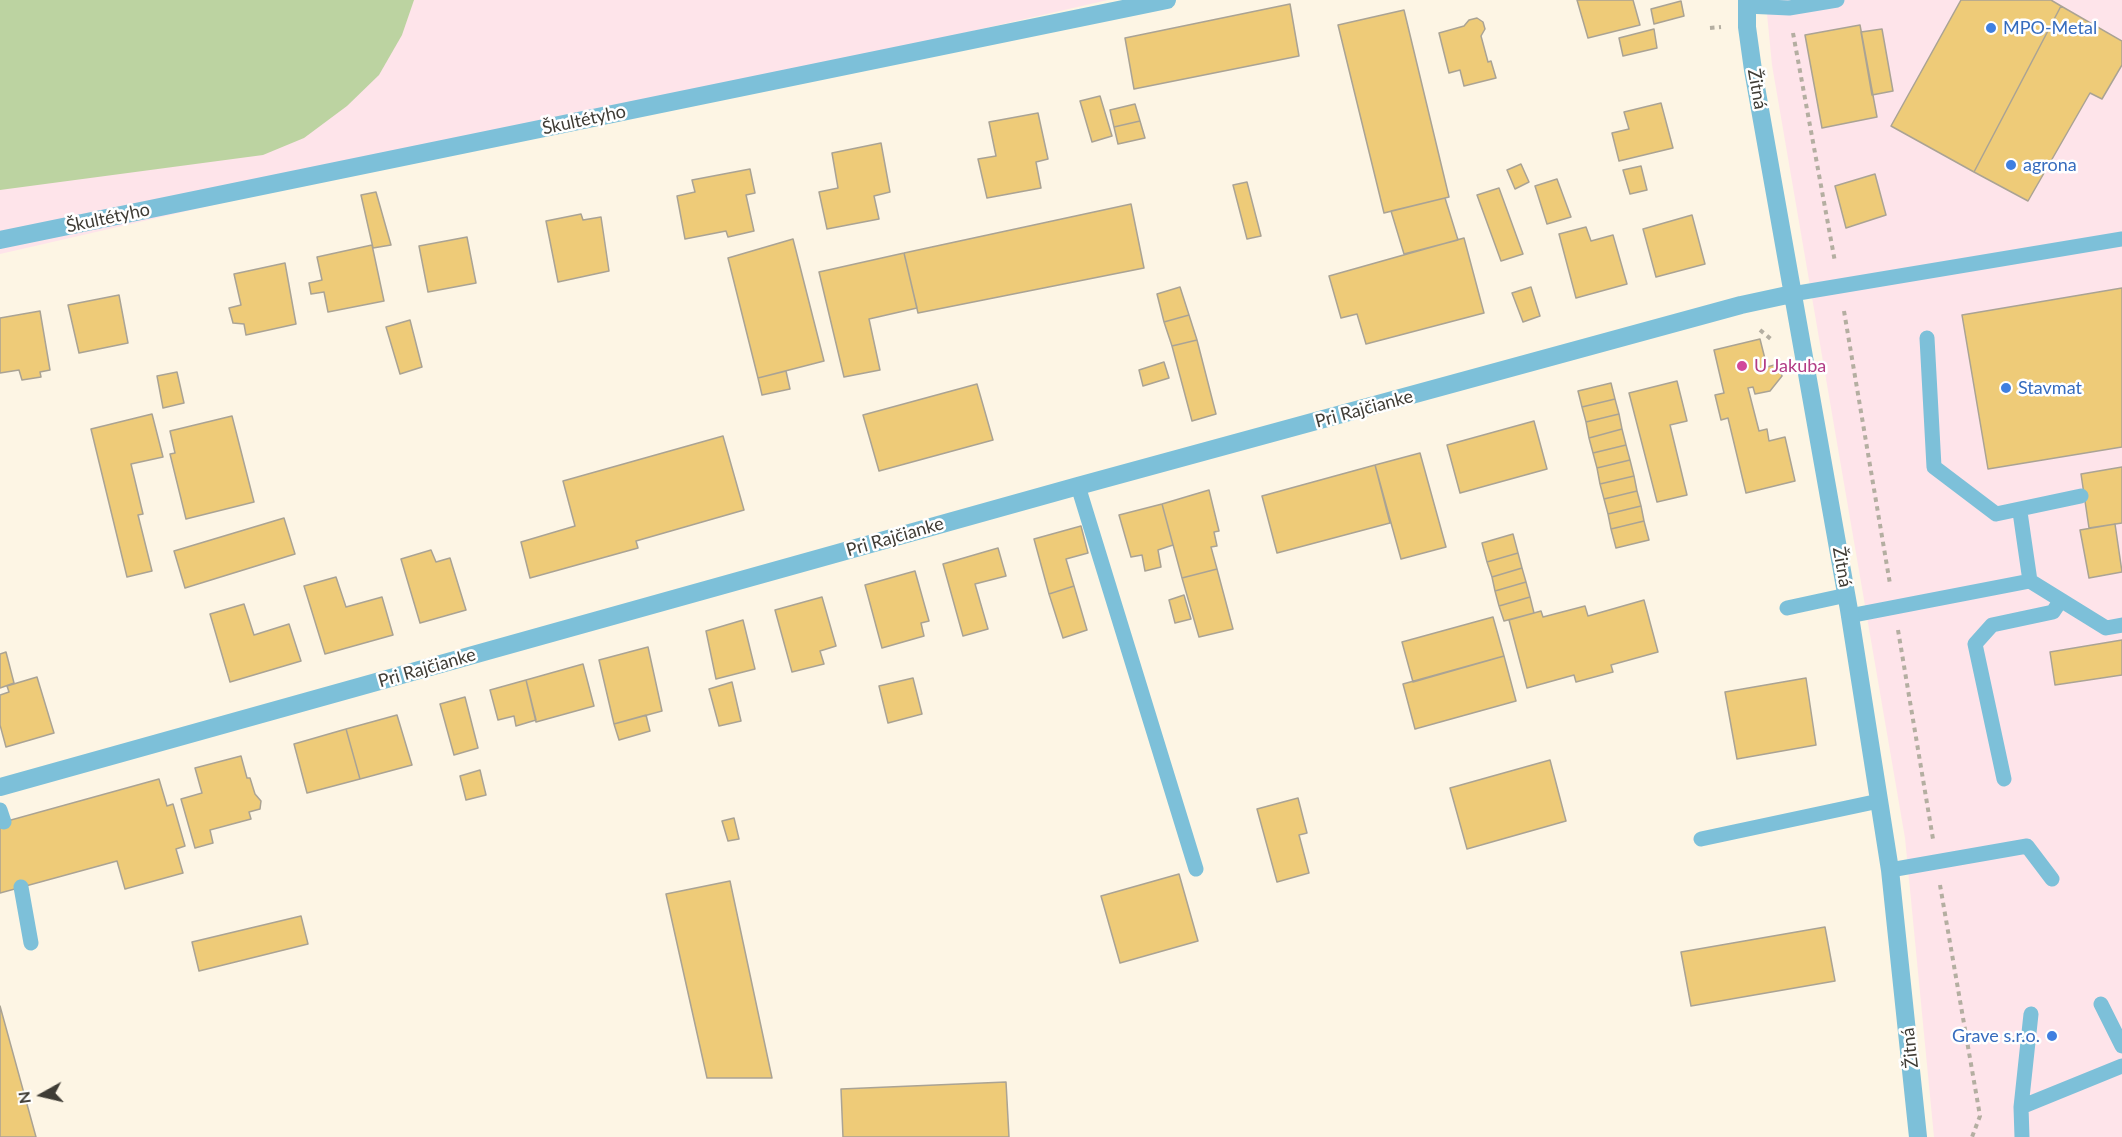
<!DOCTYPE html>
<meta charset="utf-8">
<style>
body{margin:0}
#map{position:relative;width:2122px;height:1137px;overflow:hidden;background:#fdf5e4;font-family:Lato,sans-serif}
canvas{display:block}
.north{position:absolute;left:12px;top:1065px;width:60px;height:60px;-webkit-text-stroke:4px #fff;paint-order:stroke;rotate:262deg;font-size:16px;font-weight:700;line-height:24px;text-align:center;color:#3f3c35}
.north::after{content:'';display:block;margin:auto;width:21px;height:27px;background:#3f3c35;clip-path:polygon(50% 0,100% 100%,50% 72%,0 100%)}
</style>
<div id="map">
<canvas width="2122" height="1137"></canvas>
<div class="north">N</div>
</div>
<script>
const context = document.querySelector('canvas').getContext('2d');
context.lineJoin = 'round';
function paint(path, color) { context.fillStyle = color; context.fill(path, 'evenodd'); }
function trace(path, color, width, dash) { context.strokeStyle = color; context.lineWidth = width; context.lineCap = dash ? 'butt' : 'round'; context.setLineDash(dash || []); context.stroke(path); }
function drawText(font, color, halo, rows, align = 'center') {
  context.font = font + ' Lato,sans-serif'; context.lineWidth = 5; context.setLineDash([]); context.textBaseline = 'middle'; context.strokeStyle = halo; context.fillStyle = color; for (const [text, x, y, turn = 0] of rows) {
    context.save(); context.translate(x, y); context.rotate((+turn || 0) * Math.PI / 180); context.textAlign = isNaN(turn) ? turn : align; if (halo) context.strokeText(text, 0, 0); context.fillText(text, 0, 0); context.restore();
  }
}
paint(new Path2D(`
 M0,0H1108L0,254Z
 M1770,0H2122V1137H1934L1905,838L1772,65L1767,14Z`), '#fee4ea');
paint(new Path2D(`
 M0,0H414L402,35L379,75L347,106L304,138L263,155L0,190Z`), '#bcd3a1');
const building = new Path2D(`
 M1577,0H1633L1640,25L1588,38Z
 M1961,0H2051L2061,6L1974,172L1891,126Z
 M1681,1L1684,16L1654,24L1651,9Z
 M1290,4L1299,56L1134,89L1125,38Z
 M2061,6L2122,41V65L2102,99L2090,93L2028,201L1974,172Z
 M1404,10L1449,197L1384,213L1338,25Z
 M1477,18L1483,22L1485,29L1481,36L1488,62L1491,61L1496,78L1464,86L1460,70L1449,73L1439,33L1464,26L1469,20Z
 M1860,25L1877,117L1822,128L1805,35Z
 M1654,29L1657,48L1623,56L1619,38Z
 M1882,29L1893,91L1872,95L1861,32Z
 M1100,96L1112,136L1092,142L1080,101Z
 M1661,103L1673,148L1619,161L1612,133L1629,129L1624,112Z
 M1135,104L1140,121L1114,127L1110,110Z
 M1038,113L1048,159L1036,162L1041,188L987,198L978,159L996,156L989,122Z
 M1140,121L1145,138L1118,144L1114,127Z
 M881,143L890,192L874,196L879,219L827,229L819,192L838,188L832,153Z
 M1521,164L1529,182L1515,189L1507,170Z
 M1641,166L1647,190L1630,194L1623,170Z
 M750,169L755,193L746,195L754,231L728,237L726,231L685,239L677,196L695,192L692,180Z
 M1875,174L1886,215L1846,228L1835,186Z
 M1557,179L1571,217L1547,224L1535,186Z
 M1247,182L1261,236L1247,239L1233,185Z
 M1499,188L1523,254L1501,261L1477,195Z
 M376,192L391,245L373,248L361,195Z
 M1445,198L1458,240L1404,254L1391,211Z
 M1131,204L1144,268L918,313L904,253Z
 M581,214L583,220L601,217L609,271L558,282L546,221Z
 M1692,215L1705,264L1656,277L1643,229Z
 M1586,227L1591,241L1613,235L1627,284L1576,298L1559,234Z
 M467,237L476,283L428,292L419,246Z
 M1464,238L1484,313L1366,344L1357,314L1341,318L1329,276Z
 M793,239L824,361L758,378L728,258Z
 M372,245L384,301L328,312L324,292L311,294L309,283L322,280L317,257Z
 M904,253L917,308L869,319L880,370L844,377L819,272Z
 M285,263L296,324L246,335L244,324L233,323L229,308L241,305L234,274Z
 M1180,287L1189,315L1164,322L1157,294Z
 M1531,287L1540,316L1523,322L1512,293Z
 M2122,288V447L1988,469L1962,315Z
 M119,295L128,343L79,353L68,305Z
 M40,311L50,370L40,372L41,377L22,380L19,370L0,373V318Z
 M1189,315L1197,340L1172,346L1164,322Z
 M410,320L422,367L400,374L386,327Z
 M1760,339L1767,367L1778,364L1782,376L1770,391L1755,394L1753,387L1748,388L1759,431L1767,429L1769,441L1785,437L1795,481L1746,493L1728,418L1721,420L1715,395L1724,393L1714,350Z
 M1197,340L1216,414L1192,421L1172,346Z
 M1164,362L1169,378L1143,386L1139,370Z
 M786,371L790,389L762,395L758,378Z
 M177,372L184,403L163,408L157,376Z
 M1677,381L1687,421L1670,425L1687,495L1657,502L1629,393Z
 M1611,383L1615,399L1582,407L1578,391Z
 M977,384L993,440L879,471L863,415Z
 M1615,399L1619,414L1586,422L1582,407Z
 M152,414L163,457L131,464L143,514L138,515L152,571L127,577L91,429Z
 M1619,414L1622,429L1589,438L1586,422Z
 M232,416L254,502L186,519L170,454L175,453L170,431Z
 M1534,421L1547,469L1460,493L1447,445Z
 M1622,429L1626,445L1593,453L1589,438Z
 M723,436L744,510L636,541L638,548L530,578L521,542L575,526L563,481Z
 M1626,445L1630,460L1597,468L1593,453Z
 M1420,453L1446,547L1401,559L1375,465Z
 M1630,460L1634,476L1600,484L1597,468Z
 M1375,465L1390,523L1277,553L1262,496Z
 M2122,467V523L2089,528L2081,474Z
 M1634,476L1637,491L1604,499L1600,484Z
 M1209,490L1219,531L1214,532L1217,546L1211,547L1217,569L1182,578L1162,504Z
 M1637,491L1641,506L1608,514L1604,499Z
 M1162,504L1173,545L1158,550L1161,567L1145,571L1142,555L1131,557L1119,515Z
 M1641,506L1644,521L1611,529L1608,514Z
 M284,518L295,554L185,588L174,551Z
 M1644,521L1649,540L1616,548L1611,529Z
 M2115,524L2122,572L2089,578L2080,530Z
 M1081,526L1088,553L1066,559L1074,586L1049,594L1034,539Z
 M1513,534L1518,553L1487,562L1482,543Z
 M998,548L1006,576L975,584L988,629L963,636L943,564Z
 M431,550L436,562L450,558L466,610L420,623L401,559Z
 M1518,553L1522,568L1492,577L1487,562Z
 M1522,568L1526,582L1495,591L1492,577Z
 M1217,569L1233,629L1199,637L1182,578Z
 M915,571L929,621L921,623L924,636L882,648L865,585Z
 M336,577L346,607L382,597L393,635L325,654L304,586Z
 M1526,582L1530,597L1499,606L1495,591Z
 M1074,586L1087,630L1063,638L1049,594Z
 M1184,595L1191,619L1175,623L1169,600Z
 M822,597L836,646L820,651L824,664L792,672L775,610Z
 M1530,597L1534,613L1504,621L1499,606Z
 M1644,600L1658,652L1611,665L1613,672L1576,682L1574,675L1527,688L1509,620L1541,611L1543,617L1585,606L1588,616Z
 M244,604L254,635L289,624L301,661L230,682L210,614Z
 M1493,617L1504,656L1413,682L1402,642Z
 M743,620L755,669L716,679L706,631Z
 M2122,640V675L2055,685L2050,652Z
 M648,647L662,711L614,724L599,660Z
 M6,652L14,683L0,688V654Z
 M1504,656L1516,701L1415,729L1403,684Z
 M583,664L594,706L536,722L526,680Z
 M37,677L54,733L6,747L0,725V695L9,692L7,686Z
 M913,678L922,714L888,723L879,686Z
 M1806,678L1816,745L1737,759L1725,692Z
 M526,680L536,720L516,726L514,716L498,720L490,690Z
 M732,682L741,721L719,726L709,689Z
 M465,697L478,748L454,755L440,704Z
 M397,715L412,765L360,779L346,729Z
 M646,715L650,731L619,740L614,724Z
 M346,729L360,779L307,793L294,744Z
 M241,756L247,778H250L255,794L261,801L260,809L249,812L251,819L210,830L213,843L195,848L181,799L202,793L195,768Z
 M1550,760L1566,821L1467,849L1450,788Z
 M480,770L486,795L466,800L460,776Z
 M159,779L167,806L173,804L185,846L176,849L183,873L125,889L117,861L0,893V823Z
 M1298,798L1307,833L1299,835L1309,873L1277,882L1257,809Z
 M734,818L739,839L728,841L722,821Z
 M1179,874L1198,941L1120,963L1101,896Z
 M730,881L772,1078H707L666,894Z
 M301,916L308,944L199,971L192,942Z
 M1825,927L1835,981L1691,1006L1681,952Z
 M0,1006L36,1137H0Z
 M1006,1082L1009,1137H843L841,1089Z`);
paint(building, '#eecb78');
trace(building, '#aaa394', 1.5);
trace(new Path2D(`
 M1710,28L1721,27
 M1793,33L1835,262
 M1844,311L1890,584
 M1760,330L1772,340
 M1898,630L1933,839
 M1940,885L1980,1116L1972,1137`), '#b4aea1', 4, [4.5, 4.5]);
trace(new Path2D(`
 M1746,6L1789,8L1837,0
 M1792,294L2122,239
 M1927,338L1934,467L1996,514L2081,496
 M1078,486L1196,869
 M2020,512L2030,581
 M1787,608L1847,595
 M1849,616L2030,581L2106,628L2122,625
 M2004,779L1975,644L1992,625L2053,612L2061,600
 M0,810L4,822
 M1701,839L1879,801
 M1890,870L2027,846L2052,879
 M21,887L31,943
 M2101,1004L2122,1046
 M2021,1107L2122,1066
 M2022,1137L2021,1107L2031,1014`), '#7dc0d9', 15);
trace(new Path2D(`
 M1747,0V27L1753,70L1849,610L1890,870L1918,1137
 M0,240L1167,0
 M0,787L1078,486L1741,305L1792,294`), '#7dc0d9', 18);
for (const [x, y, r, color] of [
 [1991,28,6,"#3f7fe0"],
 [2011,165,6,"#3f7fe0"],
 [1742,366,6,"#d1479c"],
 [2006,388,6,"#3f7fe0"],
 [2052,1036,6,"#3f7fe0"]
]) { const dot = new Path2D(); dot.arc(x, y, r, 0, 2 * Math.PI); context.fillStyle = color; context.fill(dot); trace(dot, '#fff', 2); }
drawText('18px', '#366cbe', '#fff', [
 ["MPO-Metal",2003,28],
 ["agrona",2023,165],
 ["Stavmat",2018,388],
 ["Grave s.r.o.",2040,1036,"right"]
], 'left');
drawText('18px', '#3f3c35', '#fff', [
 ["Žitná",1757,89,80],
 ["Škultétyho",584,120,-12],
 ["Škultétyho",108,218,-12],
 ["Pri Rajčianke",1364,409,-15],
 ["Pri Rajčianke",895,537,-16],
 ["Žitná",1842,567,80],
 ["Pri Rajčianke",427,668,-16],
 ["Žitná",1910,1048,-96]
]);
drawText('18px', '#b23c85', '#fff', [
 ["U Jakuba",1754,366]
], 'left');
</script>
